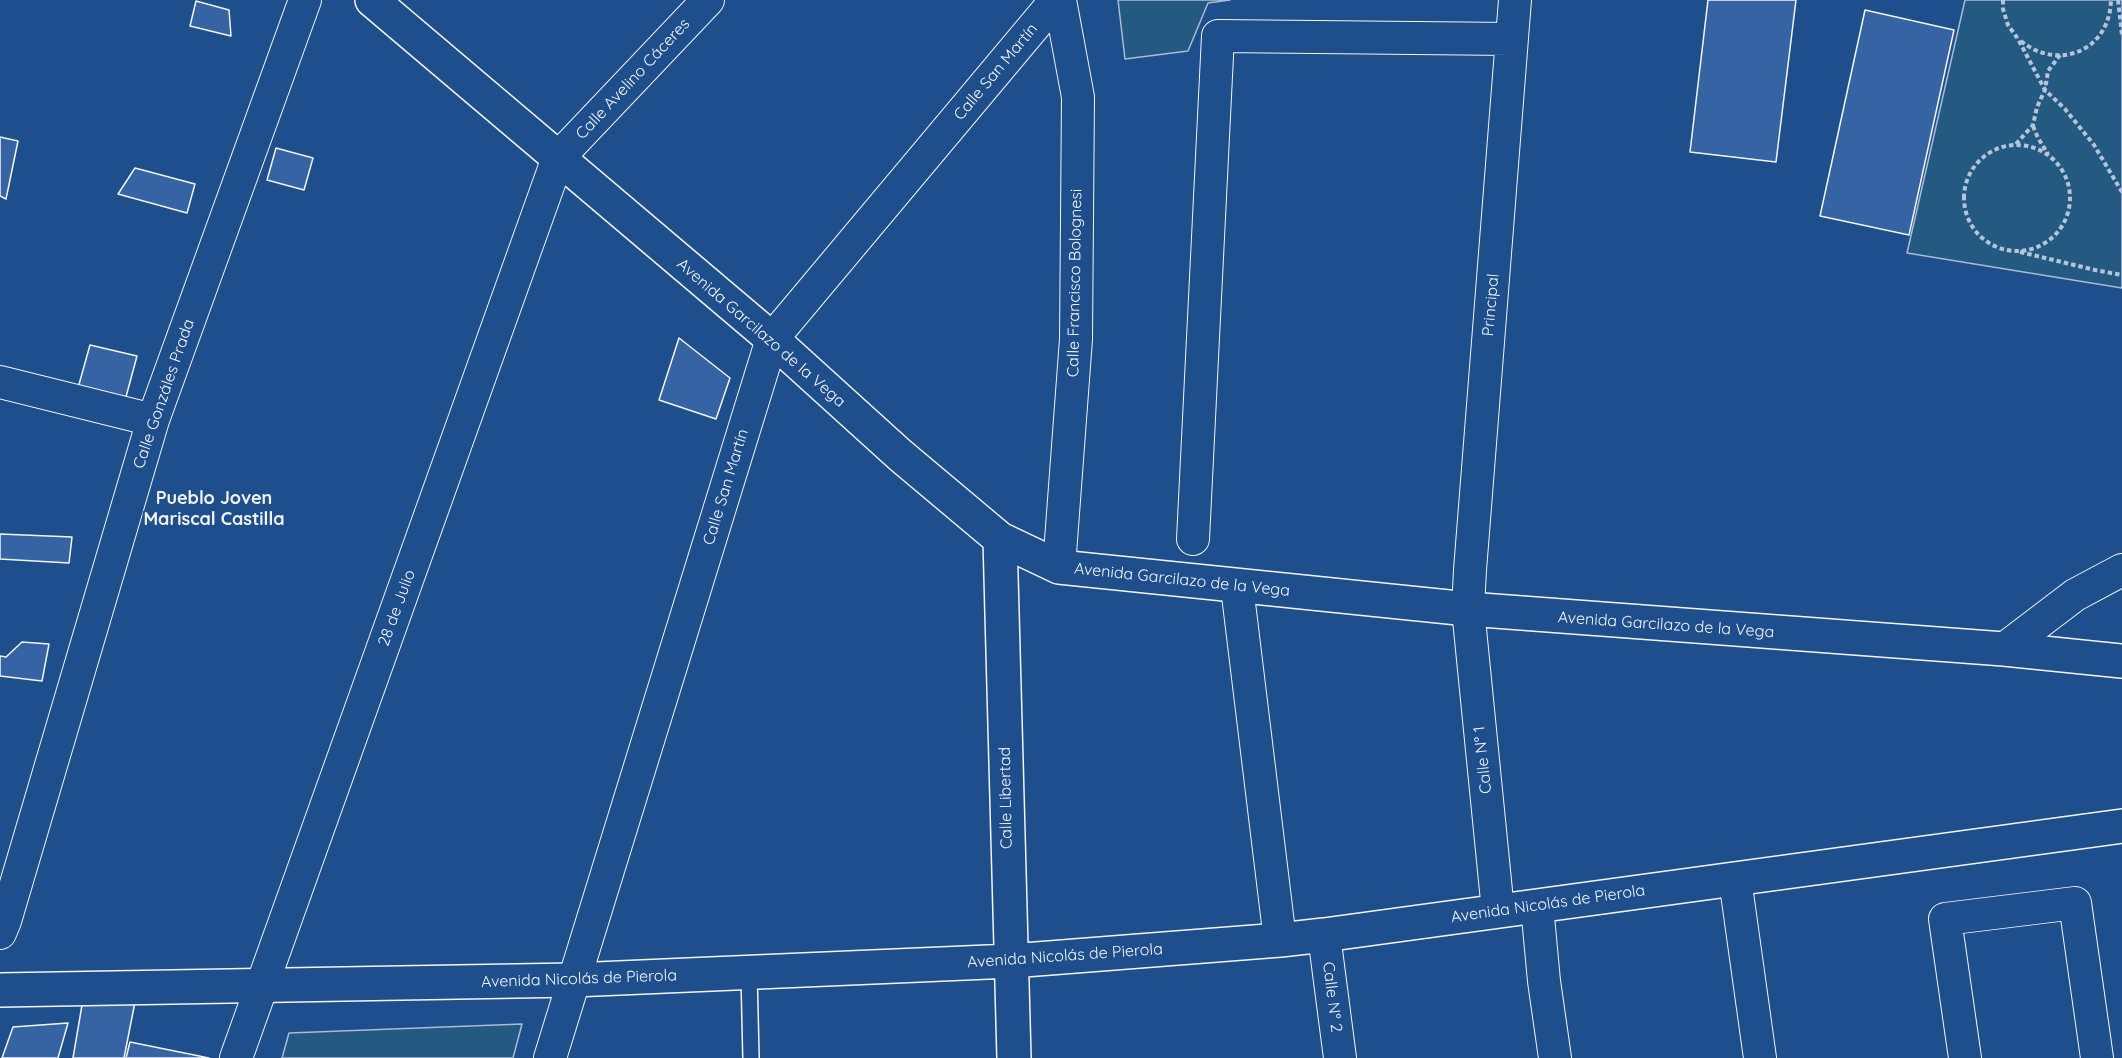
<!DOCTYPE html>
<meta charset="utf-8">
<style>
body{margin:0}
canvas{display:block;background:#1f4e8c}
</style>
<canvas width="2122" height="1058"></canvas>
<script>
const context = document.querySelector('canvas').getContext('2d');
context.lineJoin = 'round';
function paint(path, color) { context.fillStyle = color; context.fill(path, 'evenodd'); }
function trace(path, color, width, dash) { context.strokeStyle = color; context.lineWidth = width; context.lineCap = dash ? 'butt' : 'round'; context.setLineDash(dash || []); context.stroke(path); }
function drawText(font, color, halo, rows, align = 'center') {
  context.font = font + ' Quicksand,sans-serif'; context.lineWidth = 4.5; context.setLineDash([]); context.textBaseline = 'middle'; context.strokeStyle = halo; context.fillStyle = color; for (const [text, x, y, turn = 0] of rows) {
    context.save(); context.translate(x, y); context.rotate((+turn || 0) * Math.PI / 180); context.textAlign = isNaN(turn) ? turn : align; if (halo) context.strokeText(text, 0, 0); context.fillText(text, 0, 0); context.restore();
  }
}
const green = new Path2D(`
 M1118,0H1230L1208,3L1188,51L1125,59Z
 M1965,0H2122V288L1907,253Z
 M522,1024L513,1058H282L289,1033Z`);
paint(green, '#245a82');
trace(green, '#a8bbd7', 1.5);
const building = new Path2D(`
 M1708,0H1796L1776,162L1690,152Z
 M196,1L229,10L231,36L190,26Z
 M1865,10L1954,30L1909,235L1820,216Z
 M0,137L18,141L6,199L0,196Z
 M276,148L313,158L304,190L267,180Z
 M135,168L195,184L187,213L118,194Z
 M679,338L730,378L716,419L659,400Z
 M90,345L137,356L123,408L76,395Z
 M0,534L72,537L69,563L0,559Z
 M22,642L49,644L42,681L0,676V656L6,657Z
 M135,1002L124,1058H73L82,1005Z
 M68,1023L58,1058H2L13,1027Z
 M130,1042L209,1058H126Z`);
paint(building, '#3563a3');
trace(building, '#f2f6ff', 1.5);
const service = new Path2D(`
 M749,973L751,1058`);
const minor = new Path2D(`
 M0,382L153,420
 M1193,539L1218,36L1512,39
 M1059,567L1076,339L1078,97L1060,0
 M1237,587L1280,940
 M2004,649L2075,595L2122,570
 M1735,879L1760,1058
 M1537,906L1544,981L1555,1058
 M1498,911L1468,609L1470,570L1515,0
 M0,933L5,921L153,420L305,0
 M1324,935L1340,1058
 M236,1058L558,158L708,0
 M550,1058L772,339L1056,0
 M1965,1058L1945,919L2075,903L2097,1058`);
const tertiary = new Path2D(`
 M372,0L772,339L900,455L1000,539L1059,567L1468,609L2004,649L2122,661
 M1000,539L1014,1058
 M0,990L573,980L1011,961L1280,940L1324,935L2122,826`);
trace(service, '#f2f6ff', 18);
trace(minor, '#f2f6ff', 34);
trace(tertiary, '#f2f6ff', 36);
trace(new Path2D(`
 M2003,0V9L2008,25L2018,39L2045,90L2065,109L2094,145L2122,192
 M2118,0L2122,35
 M2021,41C2059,72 2110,50 2111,0
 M2033,126L2038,138L2048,154
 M2016,144L2033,125L2037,107L2045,90L2048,71L2060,55
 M1964 198a53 53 0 1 1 106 0a53 53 0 1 1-106 0Z
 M2020,252L2095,270L2122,275`), '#b3c4dc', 4, [4.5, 3]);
trace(service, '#1f4e8c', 15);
trace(minor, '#1f4e8c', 32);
trace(tertiary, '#1f4e8c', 33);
drawText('16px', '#f2f6ff', '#1f4e8c', [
 ["Calle San Martín",996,72,-50],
 ["Calle Avelino Cáceres",633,79,-47],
 ["Calle Francisco Bolognesi",1075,283,-89],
 ["Principal",1491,305,-85],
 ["Avenida Garcilazo de la Vega",761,333,41],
 ["Calle Gonzáles Prada",164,394,-71],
 ["Calle San Martín",726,487,-73],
 ["Avenida Garcilazo de la Vega",1182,580,6],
 ["28 de Julio",397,608,-70],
 ["Avenida Garcilazo de la Vega",1666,625,4],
 ["Calle N° 1",1483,760,-96],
 ["Calle Libertad",1006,798,-91],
 ["Avenida Nicolás de Pierola",1548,904,-8],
 ["Avenida Nicolás de Pierola",1065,956,-4],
 ["Avenida Nicolás de Pierola",579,979,-2],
 ["Calle N° 2",1332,997,83]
]);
drawText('bold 18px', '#f2f6ff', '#1f4e8c', [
 ["Pueblo Joven",214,499],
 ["Mariscal Castilla",214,520]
]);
</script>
